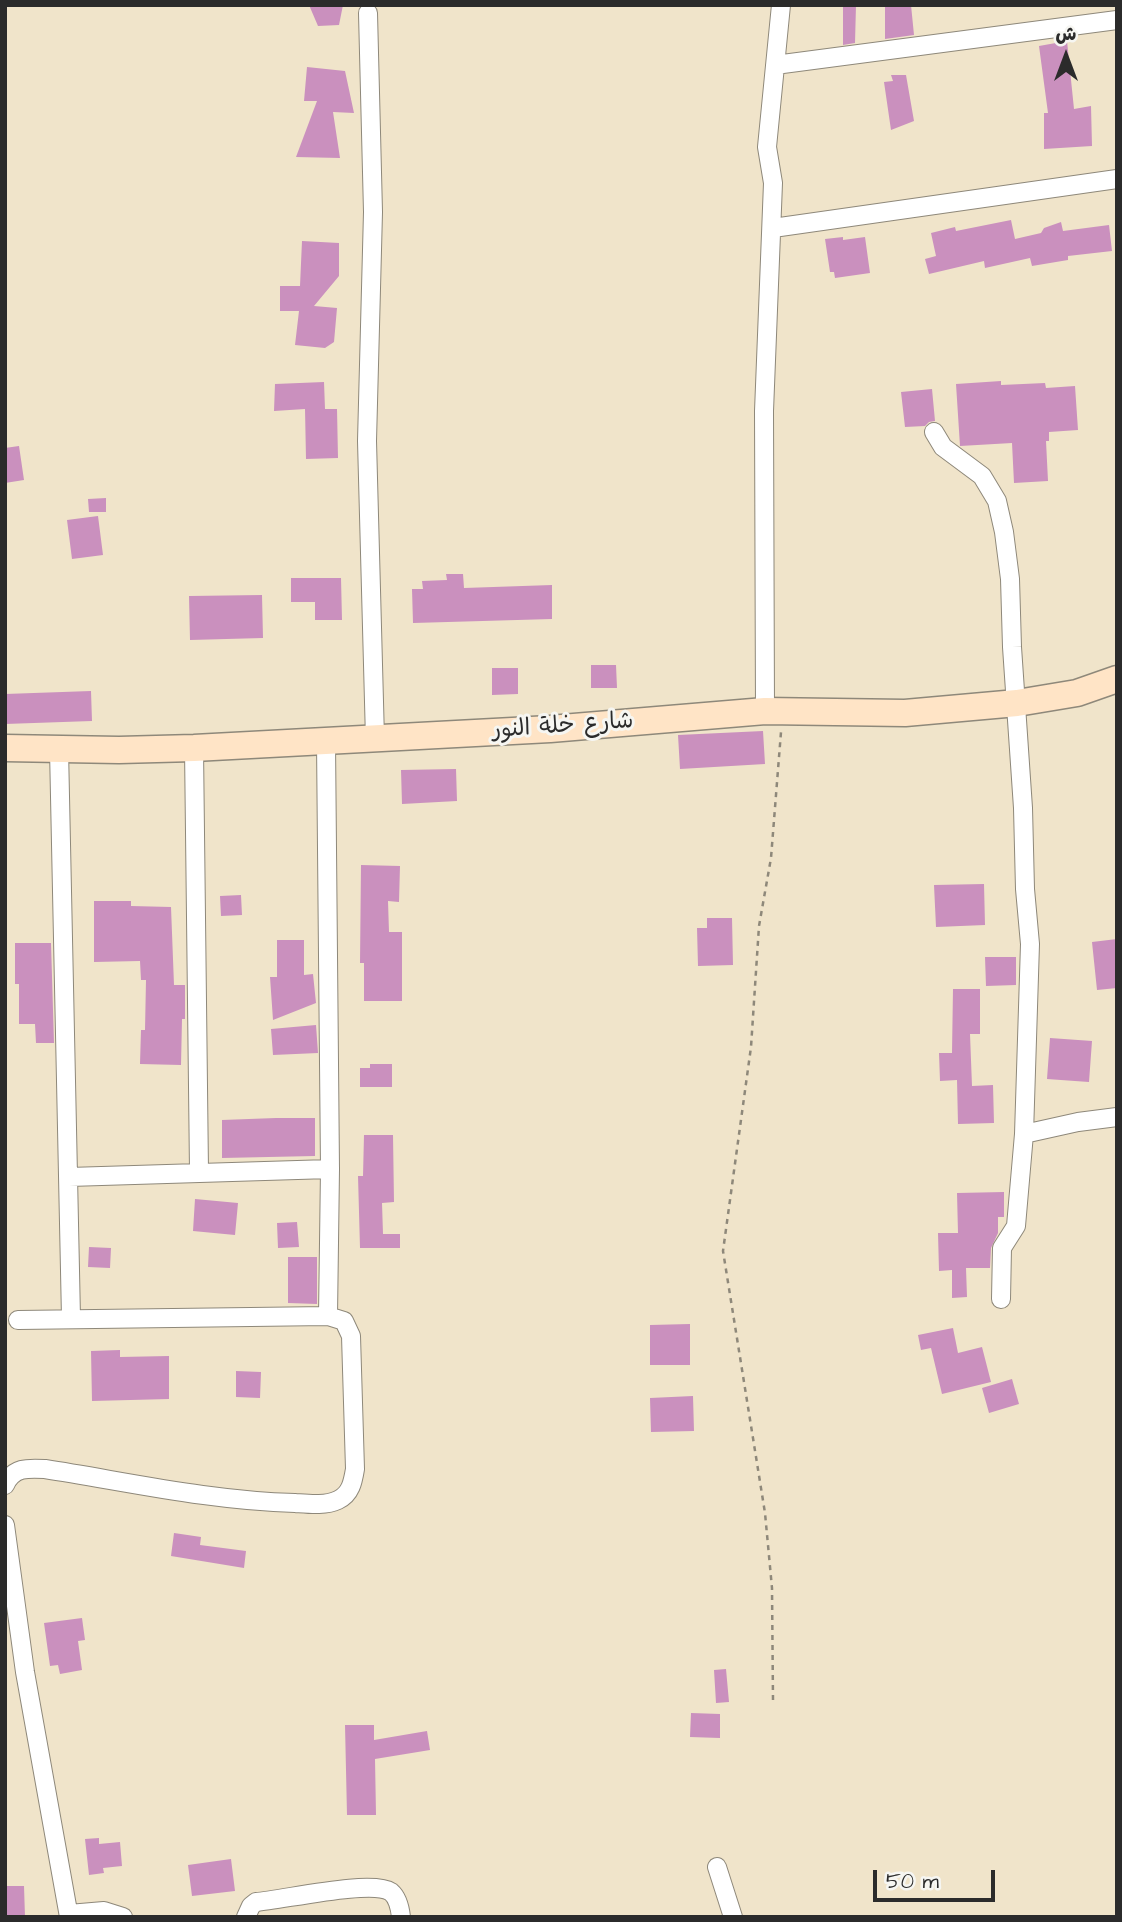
<!DOCTYPE html>
<meta charset="utf-8">
<style>
body{margin:0}
#map{position:relative;width:1122px;height:1922px;overflow:hidden;background:#f0e4ca;font-family:"Architects Daughter","Playpen Sans Arabic",sans-serif}
canvas{display:block}
.frame{position:absolute;inset:0;border:7px solid #2b2b2b;pointer-events:none}
.north{position:absolute;left:1031px;top:21px;width:70px;height:70px;-webkit-text-stroke:5px #f6f6f2;paint-order:stroke;rotate:0deg;font-size:19px;font-weight:700;line-height:28px;text-align:center;color:#2b2b2b}
.north::after{content:'';display:block;margin:auto;width:24px;height:32px;background:#2b2b2b;clip-path:polygon(50% 0,100% 100%,50% 72%,0 100%)}
.scale{position:absolute;left:873px;top:1870px;width:122px;height:32px;box-sizing:border-box;border:4px solid #2b2b2b;border-top:0;padding-left:9px;font-size:21px;line-height:24px;white-space:nowrap;color:#2b2b2b;-webkit-text-stroke:5px #f6f6f2;paint-order:stroke}
</style>
<div id="map">
<canvas width="1122" height="1922"></canvas>
<div class="frame"></div>
<div class="north">ش</div>
<div class="scale">50 m</div>
</div>
<script>
const context = document.querySelector('canvas').getContext('2d');
context.lineJoin = 'round';
function paint(path, color) { context.fillStyle = color; context.fill(path, 'evenodd'); }
function trace(path, color, width, dash) { context.strokeStyle = color; context.lineWidth = width; context.lineCap = dash ? 'butt' : 'round'; context.setLineDash(dash || []); context.stroke(path); }
function drawText(font, color, halo, rows, align = 'center') {
  context.font = font + ' "Architects Daughter","Playpen Sans Arabic",sans-serif'; context.lineWidth = 6; context.setLineDash([]); context.textBaseline = 'middle'; context.strokeStyle = halo; context.fillStyle = color; for (const [text, x, y, turn = 0] of rows) {
    context.save(); context.translate(x, y); context.rotate((+turn || 0) * Math.PI / 180); context.textAlign = isNaN(turn) ? turn : align; if (halo) context.strokeText(text, 0, 0); context.fillText(text, 0, 0); context.restore();
  }
}
paint(new Path2D(`
 M309,5H343L339,25L318,26Z
 M843,5H856L855,43L843,45Z
 M885,5H911L914,35L885,39Z
 M1067,41L1074,109L1091,106L1092,146L1044,149V113H1048L1039,46Z
 M307,67L345,71L354,113L333,112L340,158L296,157L317,101H304Z
 M891,75H906L914,121L891,130L884,82L893,81Z
 M1011,220L1015,239L1041,233L1044,228L1061,222L1063,231L1109,225L1112,251L1068,256V260L1032,266L1030,258L985,268L984,261L929,274L925,259L936,256L931,233L955,227L956,231Z
 M843,237V240L865,237L870,273L835,278L834,272H830L825,239Z
 M302,241L339,243V276L314,306L337,308L334,342L325,348L295,345L299,311H280V286H300Z
 M1001,381V385L1045,383L1046,388L1075,386L1078,430L1049,432V441H1046L1048,481L1014,483L1012,443L960,446L956,384Z
 M324,382L325,409H337L338,458L306,459L305,409L274,411L275,384Z
 M932,389L935,421L929,422L925,426L905,427L901,392Z
 M19,446L24,480L5,483V448Z
 M106,498V512H89L88,499Z
 M98,516L103,555L72,559L67,520Z
 M446,574H463L464,588L552,585V619L413,623L412,589H423L422,581L447,580Z
 M291,578H341L342,620H315V602H291Z
 M262,595L263,638L190,640L189,596Z
 M591,665H616L617,688H591Z
 M492,668H518V694L492,695Z
 M91,691L92,721L5,724V694Z
 M763,731L765,764L680,769L678,735Z
 M456,769L457,801L402,804L401,770Z
 M361,865L400,866L399,902L388,901L389,932H402V1001H364V963H360Z
 M984,884L985,925L936,927L934,885Z
 M241,895L242,915L221,916L220,896Z
 M94,901H131V906L171,907L174,985H185V1019H182L181,1065L140,1064L141,1030H145L146,980H141L140,961L94,962Z
 M707,918H732L733,965L698,966L697,928H707Z
 M1117,939V988L1097,990L1092,942Z
 M277,940H304V975L313,974L316,1003L273,1020L270,977H277Z
 M15,943H51L54,1043H36L35,1024H19V984H15Z
 M985,957H1016V985L986,986Z
 M953,989H980V1034H970L972,1086L993,1085L994,1123L958,1124L957,1080L940,1081L939,1053H952Z
 M316,1025L318,1053L273,1055L271,1029Z
 M1050,1038L1092,1041L1089,1082L1047,1079Z
 M370,1064H392V1087H360V1068H370Z
 M276,1118H315V1156L222,1158V1120Z
 M364,1135H393L394,1202L382,1203L383,1234H400V1248H360L358,1176H363Z
 M1004,1192V1217H998V1233L991,1248L990,1268H966L967,1297L952,1298V1270L939,1271L938,1233H958L957,1193Z
 M195,1199L238,1203L235,1235L193,1231Z
 M297,1222L299,1247L278,1248L277,1223Z
 M89,1247L111,1248L110,1268L88,1267Z
 M288,1257H317V1304L288,1303Z
 M690,1324V1365H650V1325Z
 M953,1328L958,1353L982,1347L991,1382L942,1394L931,1348L921,1350L918,1335Z
 M120,1350V1357L169,1356V1399L92,1401L91,1351Z
 M236,1371L261,1372L260,1398L236,1397Z
 M1012,1379L1019,1404L989,1413L982,1388Z
 M693,1396L694,1431L651,1432L650,1398Z
 M174,1533L201,1537L200,1545L246,1551L244,1568L171,1556Z
 M82,1618L85,1640L78,1641L82,1670L60,1674L58,1665L50,1666L44,1623Z
 M726,1669L729,1702L716,1703L714,1670Z
 M691,1713L720,1714V1738L690,1737Z
 M345,1725H374V1740L427,1731L430,1750L375,1759L376,1815H347Z
 M99,1838V1844L120,1842L122,1866L103,1868L104,1873L89,1875L85,1839Z
 M231,1859L235,1891L192,1896L188,1865Z
 M5,1886H24L25,1917H5Z`), '#ca90be');
const street = new Path2D(`
 M368,13L373,212L367,441L375,739
 M775,65L1117,20
 M773,228L1117,179
 M934,432L943,447L982,476L997,501L1004,532L1010,579L1012,647L1023,808L1025,889L1030,944L1024,1134L1016,1226L1002,1248L1001,1299
 M765,711L764,411L773,183L767,147L781,5
 M326,742L330,1169L328,1316
 M194,748L199,1171
 M59,749L71,1318
 M1024,1134L1078,1122L1117,1117
 M69,1177L330,1169
 M5,1485C13,1467 28,1468 45,1469C128,1482 212,1501 295,1503C309,1504 325,1506 338,1500C351,1494 353,1481 355,1469L351,1336L344,1321L328,1316L18,1320
 M5,1525L25,1672L69,1917
 M717,1867L733,1917
 M69,1914L104,1911L123,1917
 M246,1917L251,1906L256,1902C283,1900 372,1879 391,1892C398,1898 400,1908 401,1917`);
const secondary = new Path2D(`
 M5,748L119,750L194,748L550,729L765,711L905,713L1017,703L1077,693L1117,679`);
trace(street, '#8e887a', 20);
trace(secondary, '#8e887a', 29);
trace(new Path2D(`
 M773,1700L772,1588L765,1513L723,1251L751,1047L759,926L771,858L781,732`), '#8e887a', 2.5, [5, 5]);
trace(street, '#fff', 18);
trace(secondary, '#ffe4c6', 26);
drawText('23px', '#2b2b2b', '#f6f6f2', [
 ["شارع خلة النور",563,727,-4]
]);
</script>
